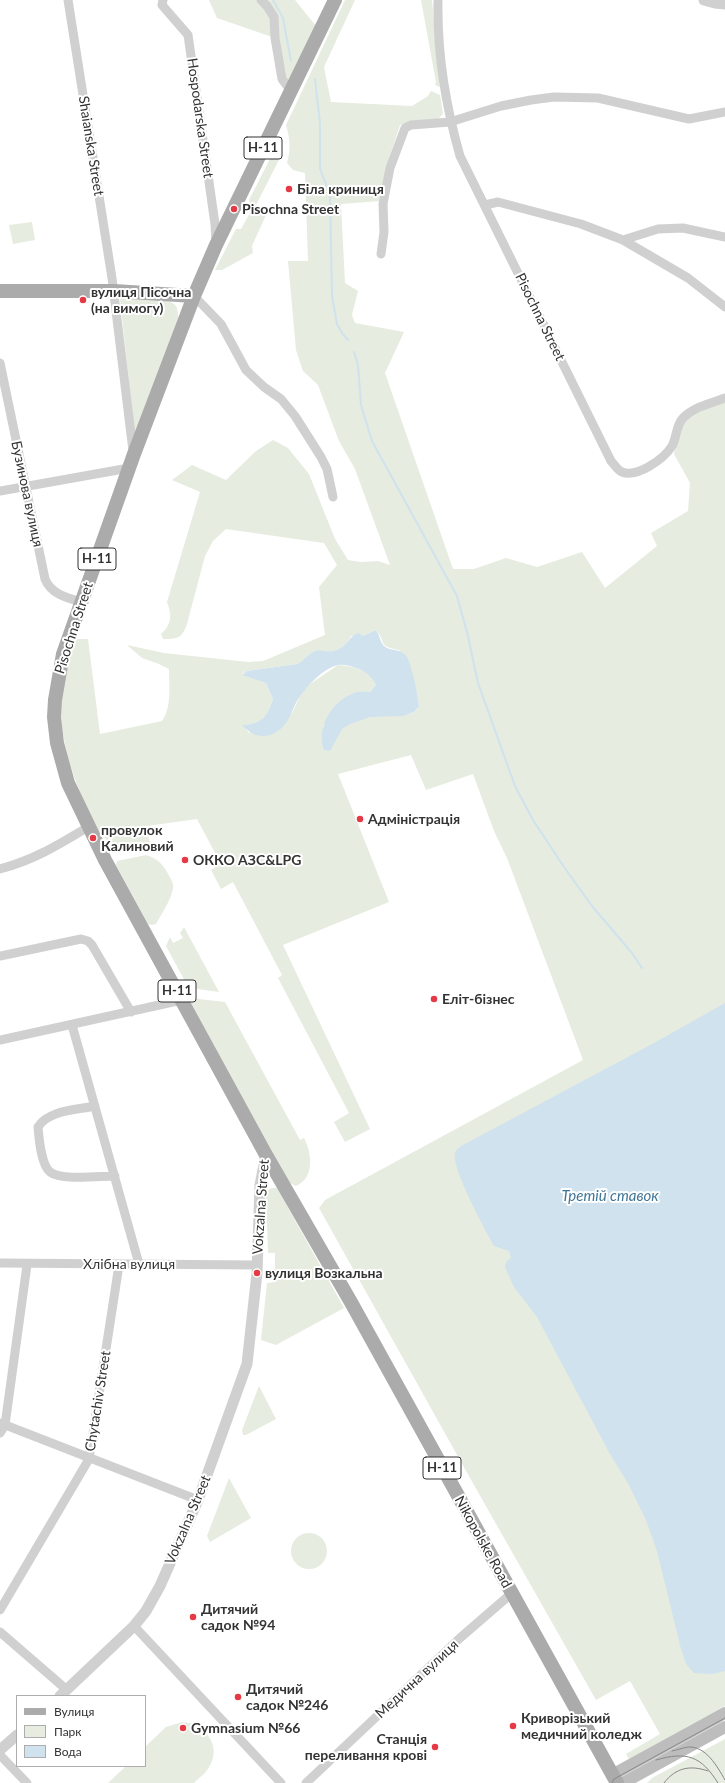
<!DOCTYPE html>
<meta charset="utf-8">
<style>
body{margin:0}
#map{position:relative;width:725px;height:1783px;overflow:hidden;background:#fff;font-family:Lato,sans-serif}
canvas{display:block}
.legend{position:absolute;left:16px;top:1695px;width:130px;height:72px;box-sizing:border-box;background:#fff;border:1px solid #adadad;margin:0;padding:5px 7px;list-style:none;font-size:12px;color:#333}
.legend li{display:flex;align-items:center;gap:8px;height:20px}
.legend b{width:20px;border:1px solid #adadad}
</style>
<div id="map">
<canvas width="725" height="1783"></canvas>
<ul class="legend">
<li><b style="height:5px;background:#ababab"></b>Вулиця</li>
<li><b style="height:11px;background:#e6ecdf"></b>Парк</li>
<li><b style="height:11px;background:#cfe2ee"></b>Вода</li>
</ul>
</div>
<script>
const context = document.querySelector('canvas').getContext('2d');
context.lineJoin = 'round';
function paint(path, color) { context.fillStyle = color; context.fill(path, 'evenodd'); }
function trace(path, color, width, dash) { context.strokeStyle = color; context.lineWidth = width; context.lineCap = dash ? 'butt' : 'round'; context.setLineDash(dash || []); context.stroke(path); }
function drawText(font, color, halo, rows, align = 'center') {
  context.font = font + ' Lato,sans-serif'; context.lineWidth = 4; context.setLineDash([]); context.textBaseline = 'middle'; context.strokeStyle = halo; context.fillStyle = color; for (const [text, x, y, turn = 0] of rows) {
    context.save(); context.translate(x, y); context.rotate((+turn || 0) * Math.PI / 180); context.textAlign = isNaN(turn) ? turn : align; if (halo) context.strokeText(text, 0, 0); context.fillText(text, 0, 0); context.restore();
  }
}
paint(new Path2D(`
 M209,0H295L320,31L291,91L282,79L275,38L217,18Z
 M345,0H355L324,67L331,102L412,106L428,96L431,91L440,95L443,114L438,119L400,125L386,168L381,201L341,204L345,283L358,291L352,315L355,323L404,332L385,373L453,569H474L506,558L537,567L582,552L605,588L657,546L651,533L688,511L690,483L674,454L679,429L690,416L725,401V1706L629,1759L626,1754L660,1734L630,1681L596,1700L470,1478L319,1208L325,1200L583,1060L507,858L494,831L473,774L426,790L411,755L338,774L389,902L283,945L370,1129L345,1142L334,1122L349,1113L278,978L282,975L233,882L221,889L211,870L221,864L197,819L147,826L150,845L115,853L105,838L99,835C81,796 63,757 61,713C60,690 66,666 71,643L78,639H88L100,734L162,721C172,707 169,685 169,669L159,664L142,658L127,645L164,653L248,662L263,661L325,635L319,587L337,565L324,543L226,529L213,541L205,556L187,624C182,638 178,639 163,639L161,634C172,624 172,615 167,602L200,492L172,480L192,465L226,480L256,451L273,440L288,448L309,474L335,539L348,560L361,562L378,561L390,565L355,469L339,441L318,385L303,371L296,350L288,261H308L305,173L293,170L287,163C291,149 290,139 286,125ZM376,630C387,643 377,646 399,650C410,668 417,685 419,706L414,712L409,714C388,715 359,714 342,729C336,734 333,744 330,751L323,726L334,707L370,692L376,685C371,670 352,666 338,665L310,684L302,692L292,713L249,733L243,725C262,724 267,717 273,699L266,683L242,674L247,671L297,664C304,661 307,654 314,652C318,650 323,652 327,652C339,652 346,646 351,636H363Z
 M421,0H432L440,87L435,85L436,82Z
 M277,145H281L282,154L254,209L266,215L252,246L253,253L222,270H215L236,229H241L251,211L249,200Z
 M32,222L35,240L13,244L9,225Z
 M120,299C132,299 169,296 176,306C178,310 178,314 178,318L135,437Z
 M146,855C156,858 162,863 167,872C169,876 172,880 173,884C175,894 161,915 156,924L152,925L148,924L116,865L117,861Z
 M184,927L219,992L191,988L186,983L166,946L170,937L173,943L183,938L180,933Z
 M190,998L225,1002L300,1140L304,1138C312,1153 315,1178 296,1186L290,1183L265,1141L190,1001Z
 M272,1188H277L344,1308L276,1345L261,1340L267,1283L275,1282V1253H268L266,1194L267,1190Z
 M259,1386L276,1419L246,1435H243L242,1430Z
 M229,1478L251,1518L210,1542L207,1536Z
 M291 1551a18 18 0 1 1 36 0a18 18 0 1 1-36 0Z
 M182,1722C204,1723 223,1746 209,1767C206,1773 199,1778 194,1783H108L126,1766H145V1747L166,1727Z
 M725,1739V1783H647L652,1778Z`), '#e6ecdf');
paint(new Path2D(`
 M376,630C380,635 380,645 387,648C394,651 402,649 407,657C412,667 418,694 419,706L414,712L403,716L370,717L350,724L342,729L330,751L324,750C316,729 331,702 352,694C357,691 364,692 370,692L376,685C373,677 364,670 356,668C351,666 343,664 338,665C323,668 304,689 297,701C293,708 291,716 286,723C273,740 255,740 242,725C262,724 267,717 273,699L266,683L242,675L247,671L297,664C304,661 307,654 315,651C323,649 331,654 339,649C348,645 349,636 358,633L363,636Z
 M725,1003V1671L712,1674L694,1673L686,1664L681,1649L657,1551L646,1520L629,1485L610,1454L537,1317L514,1287L505,1267L506,1262L511,1258L509,1251L494,1246C486,1231 451,1168 455,1153C456,1149 460,1147 463,1145L654,1043Z`), '#cfe2ee');
trace(new Path2D(`
 M273,0L283,18L291,61
 M315,79L320,124V169L330,194L332,296L337,324L342,333L348,340
 M354,352L358,365L361,405L372,441L457,596L468,636L478,683L515,786L533,820L564,867L592,906L632,953L642,968`), '#cfe2ee', 2);
trace(new Path2D(`
 M68,0L112,278L133,451
 M163,0L162,5L188,35L215,224L216,243
 M261,0L267,6L274,17L275,38L282,79L291,91
 M438,0C437,52 446,107 460,156L611,461C615,465 617,470 622,472C637,478 664,459 672,446C677,437 676,425 683,418C694,407 711,403 725,398
 M485,205L498,202L581,224L623,240L658,229L683,228L725,237
 M623,240L688,278L725,307
 M381,254L384,232L383,204L390,168L405,128L411,125L450,122L501,106L531,100L554,97L598,98L689,119L725,112
 M194,296L221,324L246,370L264,387L281,399L295,416L321,457L327,469L333,497
 M0,363L45,579C51,594 67,598 82,602
 M0,491L129,468
 M0,869C34,860 58,845 88,827
 M0,956L81,939L88,941L92,945L131,1012
 M72,1025L139,1264
 M0,1040L182,1000
 M95,1106C77,1110 48,1110 38,1127C39,1139 41,1164 50,1172C61,1181 100,1176 115,1176
 M0,1263L257,1265
 M0,1423L198,1500
 M0,1433L5,1425L27,1265
 M0,1610L89,1459L119,1265
 M134,1626L281,1783
 M0,1632L67,1690
 M0,1755L27,1783
 M306,1783L460,1638L512,1593`), '#d0d0d0', 9);
trace(new Path2D(`
 M704,0L715,3L725,4
 M60,1696L134,1626L146,1611L160,1586L198,1500L247,1364L257,1273L260,1185L266,1155
 M0,1750L17,1735`), '#d0d0d0', 11);
trace(new Path2D(`
 M612,1775L725,1713
 M623,1783L725,1727`), '#bdbdbd', 12);
trace(new Path2D(`
 M335,0L216,245L194,296L134,454L63,654L55,700L54,717L57,743L68,783L105,860L266,1155L352,1304L617,1783
 M0,291H114L194,296`), '#ababab', 14);
trace(new Path2D(`
 M672,1751C677,1750 682,1748 688,1747C706,1746 717,1766 725,1780
 M656,1760C687,1751 701,1756 718,1783
 M612,1783L614,1779L725,1718
 M664,1783C676,1767 691,1765 708,1771`), '#888', 1);
for (const [x, y, r, color] of [
 [289,189,4,"#e63946"],
 [234,209,4,"#e63946"],
 [83,300,4,"#e63946"],
 [360,819,4,"#e63946"],
 [93,838,4,"#e63946"],
 [185,860,4,"#e63946"],
 [434,999,4,"#e63946"],
 [257,1273,4,"#e63946"],
 [193,1617,4,"#e63946"],
 [238,1697,4,"#e63946"],
 [513,1726,4,"#e63946"],
 [183,1728,4,"#e63946"],
 [435,1747,4,"#e63946"]
]) { const dot = new Path2D(); dot.arc(x, y, r, 0, 2 * Math.PI); context.fillStyle = color; context.fill(dot); trace(dot, '#fff', 1.5); }
for (const [x, y, w] of [
 [263,148,38],
 [97,559,38],
 [177,991,38],
 [442,1468,38]
]) { const box = new Path2D(); box.roundRect(x - w / 2, y - 11, w, 22, 3); context.fillStyle = '#fff'; context.fill(box); trace(box, '#333', 1); }
drawText('bold 13px', '#333', null, [
 ["Н-11",263,148],
 ["Н-11",97,559],
 ["Н-11",177,991],
 ["Н-11",442,1468]
]);
drawText('14px', '#333', '#fff', [
 ["Hospodarska Street",200,118,82],
 ["Shaianska Street",91,146,81],
 ["Pisochna Street",540,317,64],
 ["Бузинова вулиця",27,494,78],
 ["Pisochna Street",74,628,-72],
 ["Vokzalna Street",261,1207,-86],
 ["Хлібна вулиця",129,1264],
 ["Chytachiv Street",98,1401,-81],
 ["Vokzalna Street",188,1520,-67],
 ["Nikopolske Road",483,1542,61],
 ["Медична вулиця",417,1679,-43]
]);
drawText('bold 14px', '#333', '#fff', [
 ["Біла криниця",297,189],
 ["Pisochna Street",242,209],
 ["вулиця Пісочна",91,292],
 ["(на вимогу)",91,308],
 ["Адміністрація",368,819],
 ["провулок",101,830],
 ["Калиновий",101,846],
 ["ОККО АЗС&LPG",193,860],
 ["Еліт-бізнес",442,999],
 ["вулиця Возкальна",265,1273],
 ["Дитячий",201,1609],
 ["садок №94",201,1625],
 ["Дитячий",246,1689],
 ["садок №246",246,1705],
 ["Криворізький",521,1718],
 ["медичний коледж",521,1734],
 ["Gymnasium №66",191,1728],
 ["Станція",427,1739,"right"],
 ["переливання крові",427,1755,"right"]
], 'left');
drawText('italic 15px', '#3f7597', '#fff', [
 ["Третій ставок",610,1196]
]);
</script>
